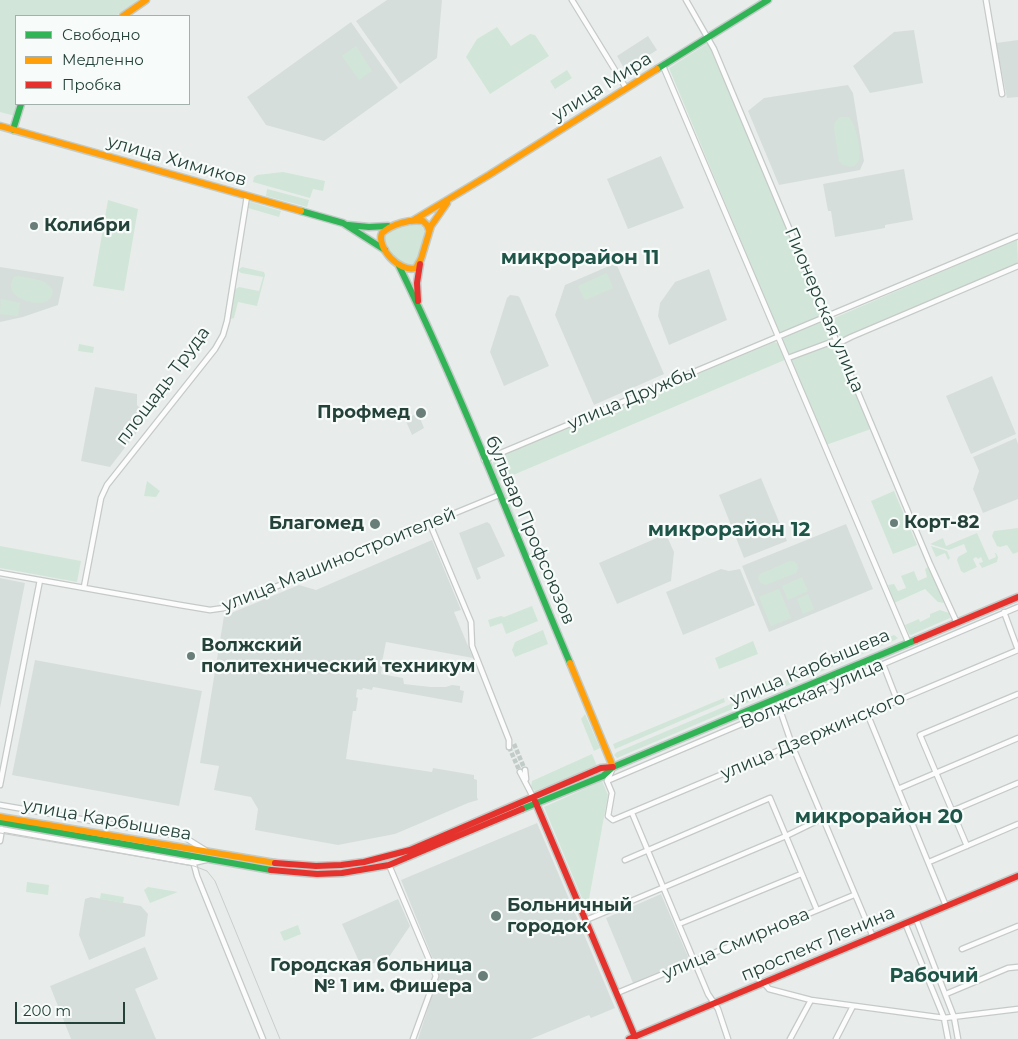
<!DOCTYPE html>
<meta charset="utf-8">
<style>
body{margin:0}
#map{position:relative;width:1018px;height:1039px;overflow:hidden;background:#e8edeb;font-family:Montserrat,sans-serif}
canvas{display:block}
.legend{position:absolute;left:15px;top:15px;width:175px;height:90px;box-sizing:border-box;background:#f7fbf9;border:1px solid #a3b1ad;margin:0;padding:6px 9px;list-style:none;font-size:15px;color:#24423a}
.legend li{display:flex;align-items:center;gap:10px;height:25px}
.legend b{width:25px;border:1px solid #a3b1ad}
.scale{position:absolute;left:15px;top:1002px;width:110px;height:22px;box-sizing:border-box;border:2px solid #24423a;border-top:0;padding-left:6px;font-size:15px;line-height:18px;white-space:nowrap;color:#24423a;-webkit-text-stroke:4px #f7fbf9;paint-order:stroke}
</style>
<div id="map">
<canvas width="1018" height="1039"></canvas>
<ul class="legend">
<li><b style="height:6px;background:#30b455"></b>Свободно</li>
<li><b style="height:6px;background:#ff9f0a"></b>Медленно</li>
<li><b style="height:6px;background:#e5322d"></b>Пробка</li>
</ul>
<div class="scale">200 m</div>
</div>
<script>
const context = document.querySelector('canvas').getContext('2d');
context.lineJoin = 'round';
function paint(path, color) { context.fillStyle = color; context.fill(path, 'evenodd'); }
function trace(path, color, width, dash) { context.strokeStyle = color; context.lineWidth = width; context.lineCap = dash ? 'butt' : 'round'; context.setLineDash(dash || []); context.stroke(path); }
function drawText(font, color, halo, rows, align = 'center') {
  context.font = font + ' Montserrat,sans-serif'; context.lineWidth = 4.5; context.setLineDash([]); context.textBaseline = 'middle'; context.strokeStyle = halo; context.fillStyle = color; for (const [text, x, y, turn = 0] of rows) {
    context.save(); context.translate(x, y); context.rotate((+turn || 0) * Math.PI / 180); context.textAlign = isNaN(turn) ? turn : align; if (halo) context.strokeText(text, 0, 0); context.fillText(text, 0, 0); context.restore();
  }
}
paint(new Path2D(`
 M387,0H442L437,58L400,84L356,21Z
 M351,22L398,88L324,141L266,125L247,97Z
 M914,30L923,83L870,93L853,66L894,32Z
 M648,36L657,50L625,70L617,56Z
 M1018,40V97L1007,98L996,43Z
 M848,85L853,93L864,161L860,170L779,185L748,111L764,98Z
 M661,156L684,208L628,229L607,179Z
 M904,169L913,220L885,225V228L835,237L831,211H828L823,184Z
 M616,263L664,374L594,405L555,315L565,285Z
 M0,267L64,277L58,305L23,317L0,322Z
 M709,269L727,320L669,345L658,316L660,303L675,282Z
 M510,295L518,296L520,298L549,366L504,386L490,352L507,298Z
 M992,376L1016,434L971,454L946,396Z
 M95,387L137,394V405L140,408L137,432L110,467L81,461Z
 M418,413L424,428L412,435L405,419Z
 M1016,438L1018,444V499L983,513L973,489L979,471L973,457Z
 M761,478L787,541L744,558L719,495Z
 M487,522L490,524L505,556L477,568L481,578L477,580L459,533Z
 M846,524L873,589L769,632L742,566Z
 M666,534L674,552L671,581L617,604L599,563Z
 M432,540L461,610L454,612L473,658L386,642L381,667H382L381,674L403,678L404,684L431,687H446L452,685L460,686V690L464,691L462,703L373,687L372,690L363,688L362,690L357,689L356,697L358,698L356,711H353L346,759L432,772L433,768L474,775V779L477,780V797L478,800L468,803L395,834L338,845L255,830L258,809L251,797L214,790L219,766L200,763L224,616L299,585L316,590Z
 M721,569L729,571L740,569L755,605L683,635L666,592Z
 M0,578L25,583L0,708Z
 M35,660L202,691L179,806L12,775Z
 M537,823L615,1008L591,1018L589,1015L531,1039H418L439,974L401,880Z
 M661,894L689,959L633,983L606,918Z
 M91,897L141,906L148,914L145,936L89,960L79,935L85,899Z
 M398,899L410,926L389,957L362,968L342,924Z
 M145,947L158,979L135,989L156,1039H71L50,986Z`), '#d6dedb');
paint(new Path2D(`
 M0,0H138L116,16H16V104H19L15,116L0,112Z
 M497,27L511,46L530,34L535,35L549,56L490,94L466,57L477,39Z
 M708,43L822,312V317L780,335L669,68Z
 M356,46L372,71L359,80L342,56Z
 M567,70L572,78L555,89L550,81Z
 M840,117H849C855,123 862,151 859,160C855,170 844,167 839,161L834,127L835,122Z
 M283,172L325,181L323,191L313,189L310,198L253,182L254,177L257,175Z
 M267,189L309,200L307,207L266,196Z
 M108,200L138,209L124,291L93,286Z
 M251,202L281,211L279,217L248,208V203Z
 M416,224L422,226L425,232L416,264L410,268L403,266L383,242V236L387,231Z
 M1017,239L1018,263L841,339L832,319Z
 M242,267L264,272L265,275L257,306L238,302L234,318L231,319L229,317L234,290L239,287L259,291L263,277L241,273L238,270Z
 M607,273L613,288L585,300L578,286Z
 M19,276C31,279 46,278 53,291C52,294 51,299 47,301C39,307 0,298 14,277Z
 M1,299L20,303L18,316L0,314Z
 M823,321L827,322L871,429L826,445L782,340L784,337Z
 M774,342L779,344L787,359L499,481C495,473 489,466 495,458Z
 M79,344L94,347L93,353L78,351Z
 M147,481L160,491L156,497L144,496Z
 M499,484L503,486L517,520L515,524Z
 M894,491L917,545L893,554L871,501Z
 M1018,528V552L1013,554L1007,545L1000,547L997,546L992,536L994,531Z
 M977,533L989,560L996,557L995,553H996L998,557L997,562L982,568L979,563L983,562L981,557L978,559L976,557L973,559L977,567L964,573L961,571L957,560L958,557L967,552L964,544L949,550L930,544L943,538L946,546Z
 M0,546L81,561L77,582L0,568Z
 M931,546L947,551L950,558L948,560L945,553L936,557Z
 M790,561C797,561 800,567 796,573L765,585L760,582L758,578L760,574Z
 M928,567L930,568L944,603L938,602L925,589L894,603L888,585L894,584L898,591L906,588L901,576L914,571L918,581L927,577L925,569Z
 M802,577L808,591L788,600L782,586Z
 M779,589L791,618L771,626L759,597Z
 M808,594L814,609L803,614L797,599Z
 M532,606L538,621L506,634L502,623L490,627L488,620L501,616L504,617Z
 M940,610L949,613L950,618L911,635L909,634L905,625L919,619L920,622L930,617V614Z
 M543,630L548,644L515,657L512,650L515,642Z
 M884,632L885,635L796,673L792,671Z
 M894,635L898,638L895,640L617,758L614,755L617,752Z
 M753,641L758,654L719,669L715,658Z
 M779,676V680L731,700L726,698Z
 M724,698L725,702L615,749L613,744Z
 M585,714L600,748L594,751L581,719Z
 M592,754L597,766L539,791L536,792L531,787L532,781Z
 M602,781L608,795L587,910L544,807Z
 M527,803L528,805L388,862L341,870L315,872L284,870L211,858V855C245,861 279,869 314,869C390,871 459,832 527,803Z
 M27,882L49,885L48,895L26,892Z
 M148,887L178,892L150,903L144,890Z
 M101,893L124,897L123,903L100,899Z
 M298,925L301,934L284,941L280,932Z`), '#d1e6d8');
trace(new Path2D(`
 M514,744L525,770
 M509,747L520,772`), '#c1cbc8', 4.5, [4.5, 2]);
const street = new Path2D(`
 M572,0L626,88
 M686,0L714,49L930,564L957,623
 M986,0L1002,94
 M663,66L909,644
 M788,358L831,342L843,341L851,337L1018,266
 M484,460L1018,236
 M430,524L471,622L472,646L509,740V747
 M0,573L180,605L210,610L224,608L499,495
 M84,587L101,498L107,485L215,349L223,335L227,321L247,196
 M1004,612L1018,650
 M883,664L897,700
 M779,707L792,745L873,937
 M867,713L946,906
 M525,770L526,779
 M612,770L607,781L612,793L608,816L613,820L1018,650
 M520,772L533,797
 M607,781L1018,607
 M0,785L40,580
 M898,789L1018,738
 M0,805L184,837L205,850
 M952,811L1018,783
 M632,813L708,994L718,1009L728,1039
 M0,829L193,863L206,860
 M0,841L2,829
 M967,846L920,735L1018,694
 M625,860L770,798L817,910
 M193,861L197,876L263,1039
 M929,862L1018,824
 M389,865L436,976L413,1039
 M916,919L954,1017L958,1039
 M586,920L786,836L823,818
 M905,923L944,1018L948,1039
 M679,924L801,874
 M962,949L1018,926
 M764,983L769,989L811,1000L944,1018L1018,1009
 M617,993L854,895
 M946,994L1008,968L1018,967
 M790,1039L811,1000
 M836,1039L853,1006`);
const fast = new Path2D(`
 M657,69L768,0
 M13,130L21,104
 M301,211L343,223L385,250
 M348,225L369,227L388,226
 M399,266C462,395 514,531 570,663
 M522,809L603,776L613,767L916,640
 M0,822L271,870`);
const slow = new Path2D(`
 M123,16L146,0
 M0,126L301,211
 M412,221L489,175L657,69
 M429,230L427,225L423,221C410,219 392,224 382,233C376,248 400,273 416,268L421,259L431,226L447,203
 M570,663L613,767
 M0,817L275,863`);
const jam = new Path2D(`
 M418,301L417,283L420,264
 M916,640L1018,597
 M535,801L635,1037
 M275,863L316,866L341,865L364,862L410,850L601,768L613,767
 M271,870L317,874L342,873L389,865L522,809
 M629,1039L1018,876`);
trace(street, '#c5cac8', 7);
trace(fast, '#c3cbc8', 9);
trace(slow, '#c3cbc8', 9);
trace(jam, '#c3cbc8', 9);
trace(street, '#fcfcfc', 4.5);
trace(fast, '#30b455', 6);
trace(slow, '#ff9f0a', 6);
trace(jam, '#e5322d', 6);
trace(new Path2D(`
 M0,833L194,866L207,871L215,881L280,1039`), '#c9cdcc', 1);
for (const [x, y, r, color] of [
 [34,226,5,"#697e78"],
 [421,413,6,"#697e78"],
 [894,523,5,"#697e78"],
 [375,524,6,"#697e78"],
 [191,656,5,"#697e78"],
 [496,916,6,"#697e78"],
 [483,976,6,"#697e78"]
]) { const dot = new Path2D(); dot.arc(x, y, r, 0, 2 * Math.PI); context.fillStyle = color; context.fill(dot); trace(dot, '#f7fbf9', 2); }
drawText('18px', '#24423a', '#f7fbf9', [
 ["улица Мира",602,87,-32],
 ["улица Химиков",177,161,16],
 ["Пионерская улица",824,310,67],
 ["площадь Труда",163,386,-53],
 ["улица Дружбы",632,398,-23],
 ["бульвар Профсоюзов",530,530,67],
 ["улица Машиностроителей",339,560,-22],
 ["улица Карбышева",810,668,-23],
 ["Волжская улица",812,694,-23],
 ["улица Дзержинского",813,736,-23],
 ["улица Карбышева",107,820,10],
 ["улица Смирнова",736,944,-23],
 ["проспект Ленина",818,944,-23]
]);
drawText('bold 18px', '#24423a', '#f7fbf9', [
 ["Колибри",44,226],
 ["Профмед",410,413,"right"],
 ["Корт-82",904,523],
 ["Благомед",364,524,"right"],
 ["Волжский",201,646],
 ["политехнический техникум",201,667],
 ["Больничный",507,906],
 ["городок",507,927],
 ["Городская больница",472,966,"right"],
 ["№ 1 им. Фишера",472,987,"right"]
], 'left');
drawText('bold 19px', '#1f5548', '#f7fbf9', [
 ["Рабочий",934,976]
]);
drawText('bold 20px', '#1f5548', '#f7fbf9', [
 ["микрорайон 11",580,258],
 ["микрорайон 12",729,530],
 ["микрорайон 20",879,817]
]);
</script>
